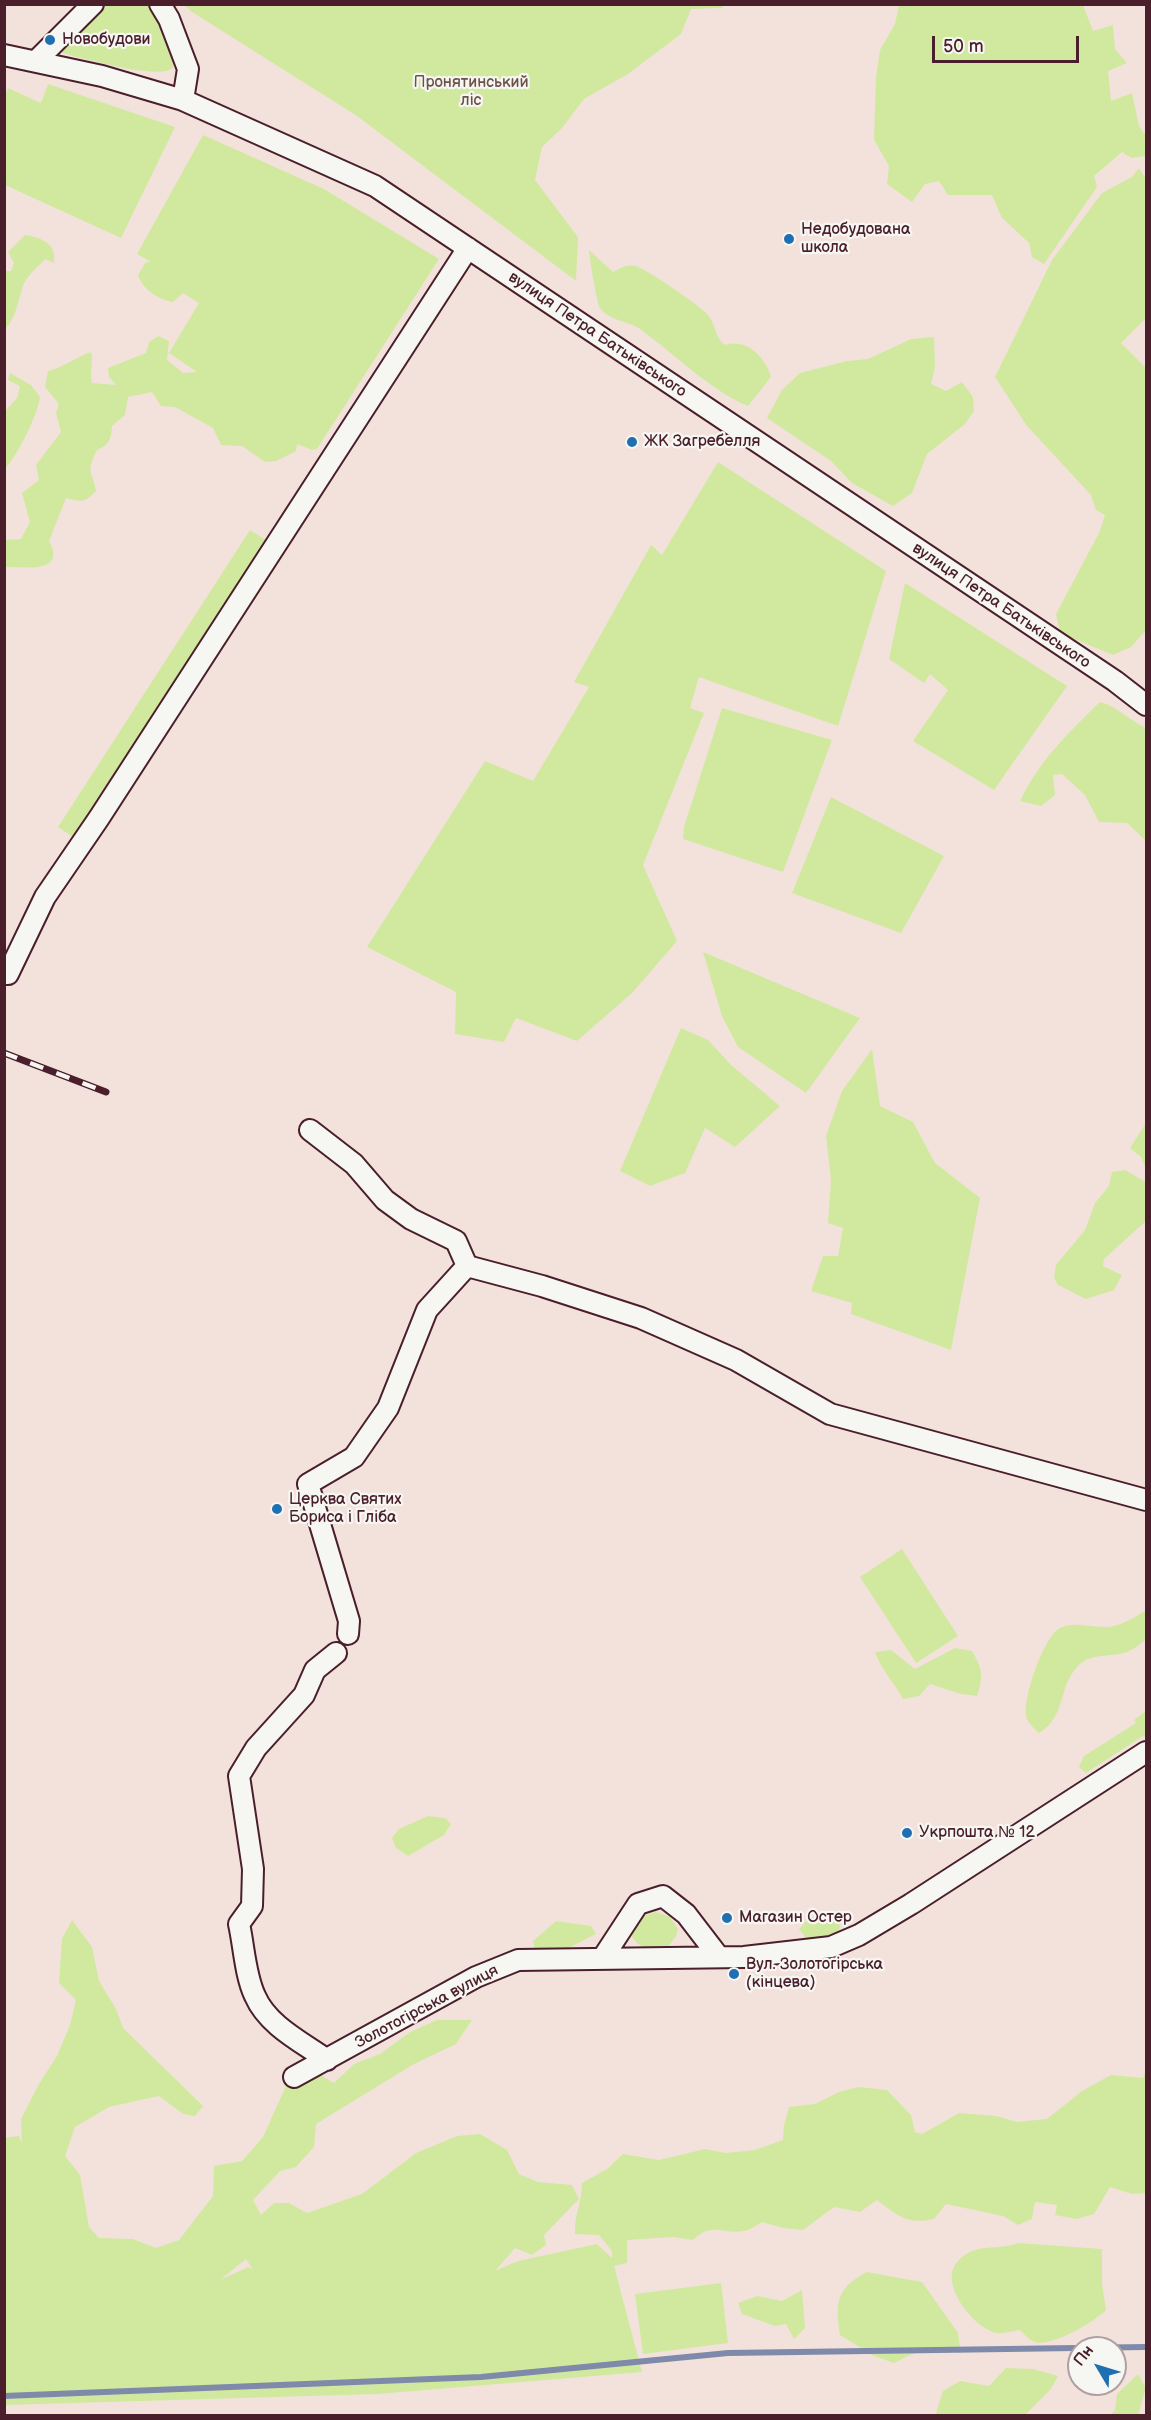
<!DOCTYPE html>
<meta charset="utf-8">
<style>
body{margin:0}
#map{position:relative;width:1151px;height:2420px;overflow:hidden;background:#f3e2dc;font-family:"Balsamiq Sans",sans-serif}
canvas{display:block}
.frame{position:absolute;inset:0;border:6px solid #4a1f2b;pointer-events:none}
.north{position:absolute;left:1067px;top:2336px;width:60px;height:60px;box-sizing:border-box;background:#f6f6f2;border:2px solid #b1a0a2;border-radius:50%;rotate:308deg;font-size:16px;font-weight:700;line-height:24px;text-align:center;color:#4a1f2b}
.north::after{content:'';display:block;margin:auto;width:21px;height:27px;background:#1f6fb2;clip-path:polygon(50% 0,100% 100%,50% 72%,0 100%)}
.scale{position:absolute;left:932px;top:36px;width:147px;height:27px;box-sizing:border-box;border:3px solid #4a1f2b;border-top:0;padding-left:8px;font-size:18px;line-height:21px;white-space:nowrap;color:#4a1f2b;-webkit-text-stroke:4px #f6f6f2;paint-order:stroke}
</style>
<div id="map">
<canvas width="1151" height="2420"></canvas>
<div class="frame"></div>
<div class="north">Пн</div>
<div class="scale">50 m</div>
</div>
<script>
const context = document.querySelector('canvas').getContext('2d');
context.lineJoin = 'round';
function paint(path, color) { context.fillStyle = color; context.fill(path, 'evenodd'); }
function trace(path, color, width, dash) { context.strokeStyle = color; context.lineWidth = width; context.lineCap = dash ? 'butt' : 'round'; context.setLineDash(dash || []); context.stroke(path); }
function drawText(font, color, halo, rows, align = 'center') {
  context.font = font + ' "Balsamiq Sans",sans-serif'; context.lineWidth = 4.5; context.setLineDash([]); context.textBaseline = 'middle'; context.strokeStyle = halo; context.fillStyle = color; for (const [text, x, y, turn = 0] of rows) {
    context.save(); context.translate(x, y); context.rotate((+turn || 0) * Math.PI / 180); context.textAlign = isNaN(turn) ? turn : align; if (halo) context.strokeText(text, 0, 0); context.fillText(text, 0, 0); context.restore();
  }
}
paint(new Path2D(`
 M103,5H150L174,46L176,64C173,66 172,69 169,70C152,78 74,57 54,50Z
 M184,5H724L722,8L691,9L681,34L628,74L584,99L562,128L542,147L535,180L578,237L576,281L357,116L192,12Z
 M899,5H1083L1093,31L1113,25L1115,49L1127,63L1108,71L1111,101L1132,93L1139,126L1146,136V156L1131,158L1122,152L1094,176L1097,187L1044,264L1032,257L1029,243L1002,218L992,195H948L939,181L925,184L912,202L887,184L889,166L874,140L876,78L880,50L895,24Z
 M48,84L175,127L121,238L5,185V95L8,88L41,103Z
 M203,135L324,189L439,259L317,449L312,450L297,444L296,451L276,461L265,462L242,446L221,445L213,428L175,407L161,406L152,392L128,397L125,415L112,426C111,440 109,445 97,450C85,475 92,468 96,491C85,503 81,502 66,498L49,541C67,574 25,567 6,567L5,540L21,539L30,522L22,493L39,480L36,465L61,432L56,413L59,404L45,387L48,371C64,367 76,357 91,352C94,363 89,373 92,383L116,385L109,377L108,368L146,353L149,342L158,336L169,341L167,360L183,373L197,372L169,353L199,303L183,293L173,302C159,300 142,289 138,275L146,262H151L137,254Z
 M1139,168L1146,179V318L1121,343L1146,368V630L1131,647L1113,655L1060,633L1056,614L1099,533L1105,515L1096,510L1091,495L1027,426L995,377L1052,260L1102,193L1132,177Z
 M25,235C42,238 57,243 54,263L45,259C38,267 26,276 23,286C18,300 16,319 5,329V271H11L14,263L8,252Z
 M589,250L613,272C620,268 627,264 635,266C646,268 697,304 706,313C716,322 714,337 725,345C746,338 766,357 771,377L748,406C711,391 673,353 640,329C628,321 608,320 600,308C597,304 589,256 589,250Z
 M934,337L935,367L931,384L946,391L962,382L973,397L974,411L965,424L927,454L912,493L893,506L852,483L831,461L767,418L782,390L800,373L847,361L868,359L911,339Z
 M10,373L31,385L40,397C37,417 18,454 5,469V411L17,398L20,386L8,380Z
 M718,462L886,571L838,726L699,677L690,708L704,713L643,865L677,941L633,992L577,1041L516,1018L504,1042L455,1034L456,992L367,947L485,761L533,781L589,687L574,682L651,545L662,555Z
 M250,530L266,540L73,837L58,827Z
 M905,583L1067,686L994,790L913,741L948,690L930,674L924,683L889,659Z
 M1100,702C1117,706 1130,721 1146,728V841L1127,823L1099,822L1085,795L1062,774L1053,775L1055,795L1041,806L1020,801C1039,761 1069,732 1100,702Z
 M722,708L832,740L783,872L683,839L684,827Z
 M831,797L944,856L901,933L792,893Z
 M703,952L860,1018L806,1093L738,1047L722,1016Z
 M681,1028L708,1040L731,1065L780,1106L735,1147L705,1128L685,1173L650,1186L620,1171Z
 M872,1049L880,1106L913,1122L935,1163L980,1198L951,1350L851,1314L852,1303L811,1291L823,1256H838L843,1228L828,1223L831,1180L826,1136L842,1091Z
 M1146,1123V1169L1141,1157L1130,1148Z
 M1125,1170L1146,1182V1221L1104,1259L1103,1266L1122,1275L1114,1290L1086,1299L1058,1285L1054,1278L1056,1265L1085,1230L1095,1203L1109,1186L1112,1172Z
 M902,1549L958,1636L916,1663L860,1577Z
 M1146,1610V1639C1141,1644 1134,1649 1127,1652C1110,1658 1091,1652 1078,1666C1057,1688 1067,1716 1039,1733C1035,1729 1029,1724 1027,1719C1021,1701 1043,1640 1058,1629C1073,1620 1093,1628 1109,1627C1123,1625 1135,1617 1146,1610Z
 M955,1648L972,1651C982,1667 984,1677 977,1696L961,1694L930,1684L919,1696L903,1699C894,1682 881,1670 875,1652L891,1650L915,1669Z
 M1146,1711V1737L1143,1736L1086,1773L1079,1767L1084,1756L1136,1723L1134,1720Z
 M428,1816L445,1818L451,1824L444,1835L408,1856L396,1848L392,1838L399,1829Z
 M656,1912L670,1917L678,1929L676,1936L668,1947C651,1950 638,1950 630,1933C634,1920 643,1915 656,1912Z
 M810,1917L830,1918L841,1923L838,1933L819,1938H806L799,1929Z
 M72,1920L92,1947L99,1981L116,2009L123,2028L203,2106L195,2116L183,2114L159,2096L109,2107L75,2127L65,2156L80,2175L89,2227L99,2238L133,2239L156,2248L179,2240L213,2196L214,2166L242,2161L263,2137L286,2086L315,2072L334,2083L354,2064L380,2054L410,2032L437,2020H472L456,2044L414,2064L316,2124L314,2147L296,2167L280,2171L253,2200L261,2215L274,2203H289L307,2213L362,2194L416,2153L457,2136L480,2134L507,2150L519,2174L538,2182L572,2185L579,2199L544,2235L546,2245L532,2255L515,2248L495,2271L518,2261L597,2244L612,2258V2251L599,2235L575,2234C574,2215 582,2203 582,2183L607,2169L623,2154L659,2160L705,2149L726,2153L755,2150L783,2140L784,2125L789,2107L815,2104L839,2092L858,2087L887,2090L911,2115L915,2132L922,2134L959,2113L996,2116L1017,2122L1047,2119L1082,2091L1111,2075L1143,2078L1146,2070V2193L1132,2194L1110,2187L1094,2214L1076,2219L1055,2215L1057,2205L1035,2202L1032,2219L1018,2225L1003,2216L946,2204L934,2219C907,2225 898,2216 877,2200L860,2212L834,2207L803,2230L783,2228L762,2222C757,2225 750,2230 744,2231C724,2235 711,2221 693,2240L673,2237L627,2240V2263L614,2266L642,2372L378,2394L5,2405L4,2138L19,2136L22,2144L21,2119L39,2084L57,2056L70,2025L76,2000L59,1983L62,1939ZM246,2259L253,2270L248,2267L220,2280Z
 M556,1921L591,1926L596,1934L568,1948L535,1952L533,1941Z
 M1018,2243L1102,2249V2284L1106,2310C1094,2322 1052,2347 1035,2342C1029,2340 1024,2334 1020,2330C1013,2331 1003,2334 997,2333C974,2329 937,2282 958,2261C975,2242 998,2251 1018,2243Z
 M867,2272L922,2282L958,2333L961,2354C933,2342 920,2351 894,2363L874,2356L840,2335C835,2303 836,2288 867,2272Z
 M721,2283L728,2343L643,2354L635,2294Z
 M802,2290L805,2328L794,2339L786,2324L775,2326L742,2314L738,2303L757,2296L782,2301Z
 M1006,2368L1033,2369L1058,2376L1051,2389L1025,2415L940,2416L936,2413L943,2391L960,2381L989,2386Z
 M1138,2374L1146,2388L1138,2415H1110L1115,2410L1117,2394Z`), '#d1e99e');
trace(new Path2D(`
 M4,2396L481,2377L728,2353L1146,2347`), '#7f89a9', 6);
const minor = new Path2D(`
 M160,4L169,19L188,69L183,100
 M4,55L102,76L183,100L375,186L1115,681L1146,705
 M37,60L93,4
 M4,974H8L45,897L99,818L468,248
 M310,1130L354,1164L385,1200L411,1219L456,1241L467,1266
 M348,1634L349,1621L308,1484L354,1457L388,1408L427,1310L467,1266L542,1286L641,1318L736,1360L830,1414L1146,1500
 M602,1959L638,1904L663,1896L686,1914L719,1957
 M327,2060C302,2042 268,2026 255,1996C245,1975 244,1946 239,1924L252,1906L253,1869L239,1776L256,1748L304,1695L315,1670L336,1653
 M294,2077L476,1977L518,1960L744,1957L831,1947L859,1935L911,1904L1146,1752`);
trace(minor, '#4a1f2b', 24);
trace(minor, '#f6f6f2', 20);
const rail = new Path2D(`
 M4,1053L106,1092`);
trace(rail, '#4a1f2b', 7);
trace(rail, '#f6f6f2', 4.5, [14]);
for (const [x, y, r, color] of [
 [50,40,6,"#1f6fb2"],
 [789,239,6,"#1f6fb2"],
 [632,442,6,"#1f6fb2"],
 [277,1509,6,"#1f6fb2"],
 [907,1833,6,"#1f6fb2"],
 [727,1918,6,"#1f6fb2"],
 [734,1974,6,"#1f6fb2"]
]) { const dot = new Path2D(); dot.arc(x, y, r, 0, 2 * Math.PI); context.fillStyle = color; context.fill(dot); trace(dot, '#f6f6f2', 2); }
drawText('16px', '#4a1f2b', '#f6f6f2', [
 ["Новобудови",62,40],
 ["Недобудована",801,230],
 ["школа",801,248],
 ["ЖК Загребелля",644,442],
 ["Церква Святих",289,1500],
 ["Бориса і Гліба",289,1518],
 ["Укрпошта № 12",919,1833],
 ["Магазин Остер",739,1918],
 ["Вул. Золотогірська",746,1965],
 ["(кінцева)",746,1983]
], 'left');
drawText('16px', '#6c5248', '#f6f6f2', [
 ["Пронятинський",471,83],
 ["ліс",471,101]
]);
drawText('16px', '#4a1f2b', '#f6f6f2', [
 ["вулиця Петра Батьківського",597,335,34],
 ["вулиця Петра Батьківського",1001,606,34],
 ["Золотогірська вулиця",427,2007,-28]
]);
</script>
